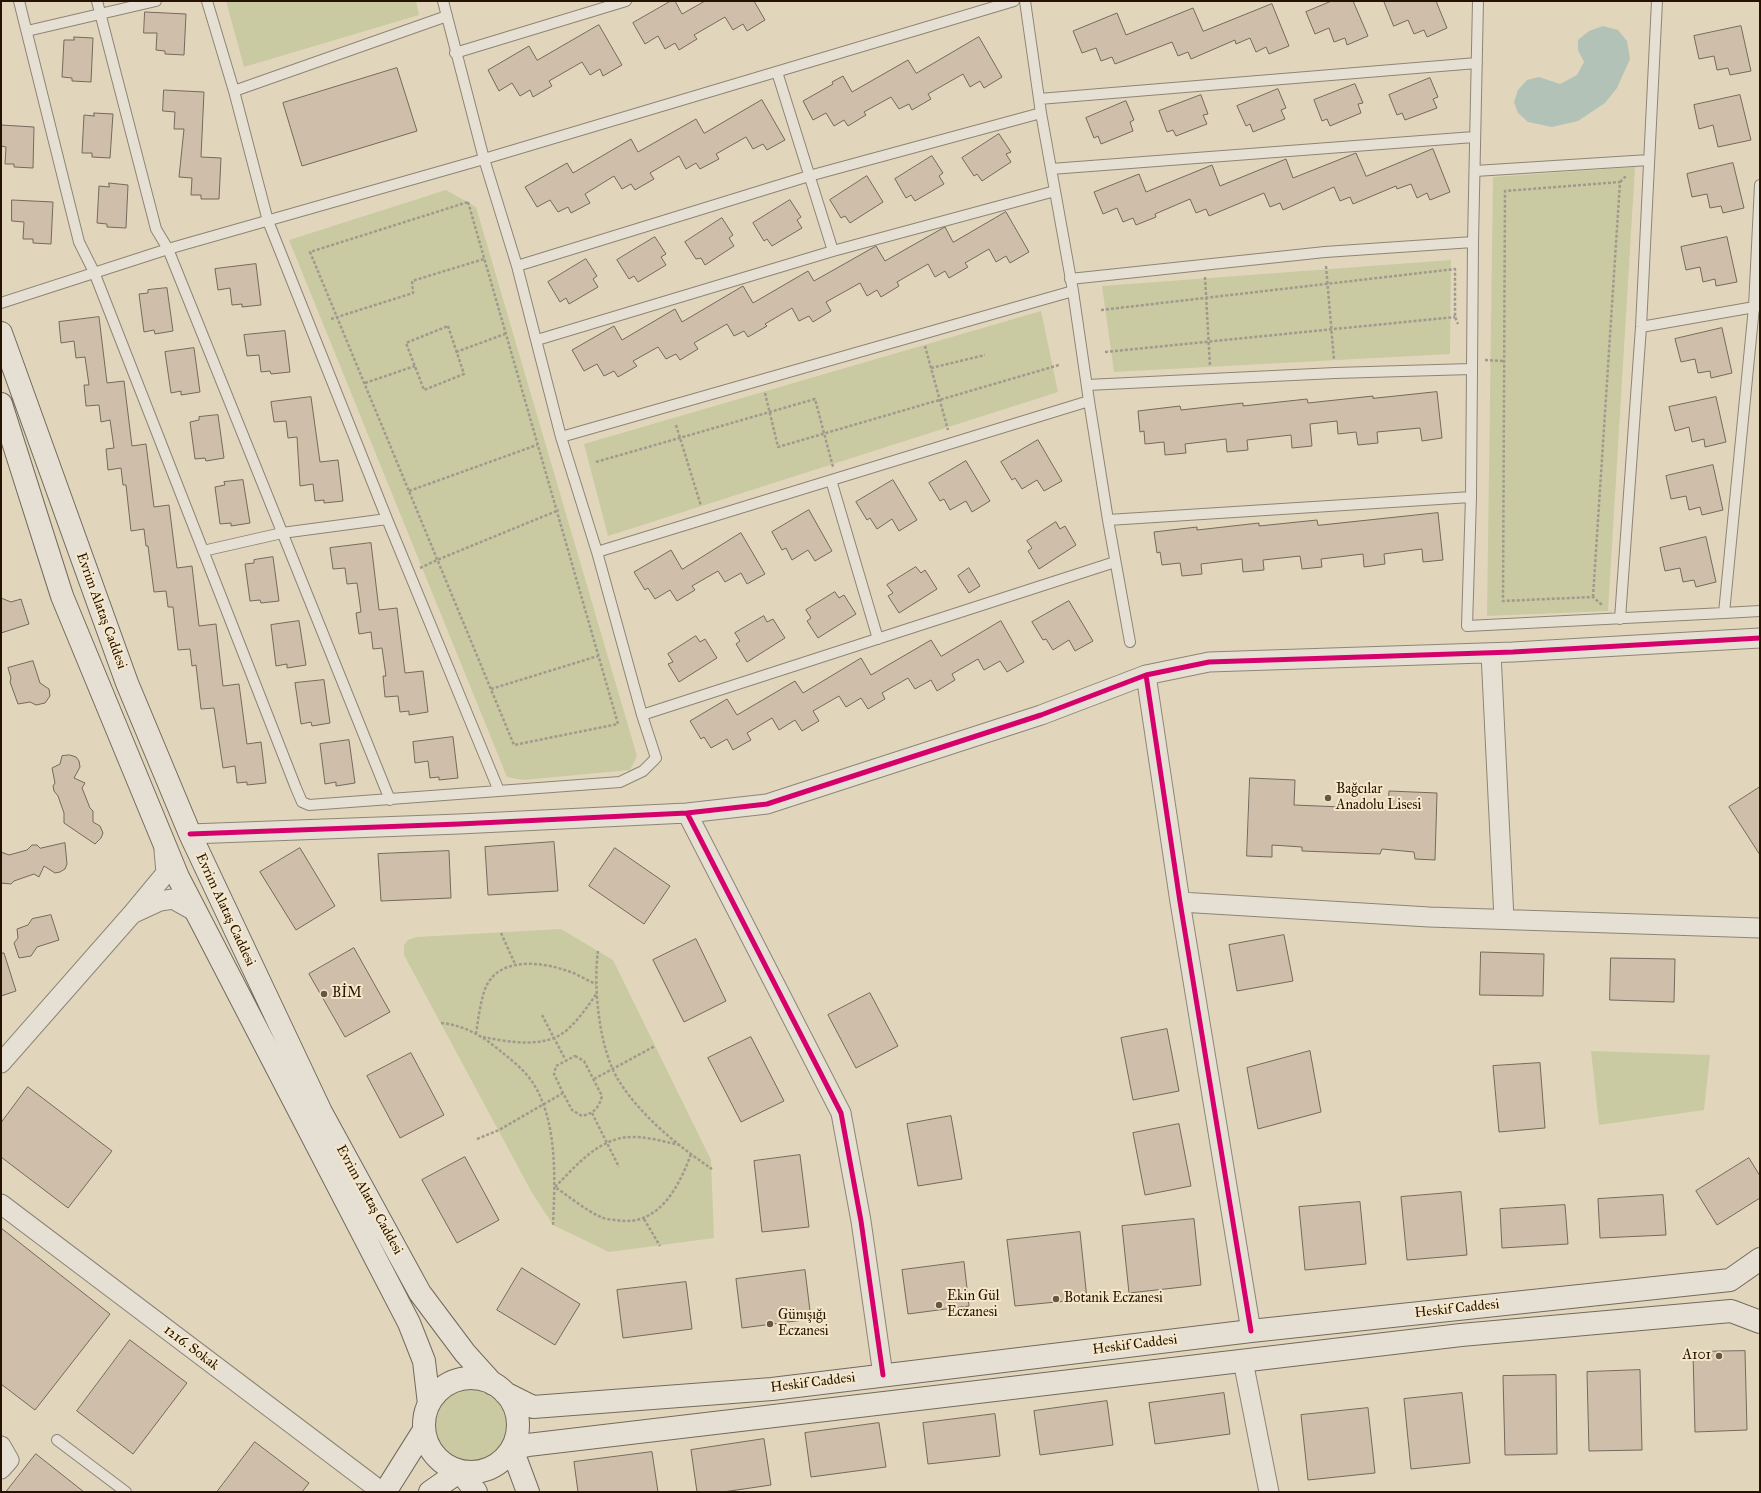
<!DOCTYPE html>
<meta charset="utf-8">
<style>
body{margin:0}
#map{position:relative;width:1761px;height:1493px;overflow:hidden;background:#e1d6bc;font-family:"IM FELL Great Primer",serif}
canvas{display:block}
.frame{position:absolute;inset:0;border:2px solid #251200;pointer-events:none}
</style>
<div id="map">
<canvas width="1761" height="1493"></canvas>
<div class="frame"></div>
</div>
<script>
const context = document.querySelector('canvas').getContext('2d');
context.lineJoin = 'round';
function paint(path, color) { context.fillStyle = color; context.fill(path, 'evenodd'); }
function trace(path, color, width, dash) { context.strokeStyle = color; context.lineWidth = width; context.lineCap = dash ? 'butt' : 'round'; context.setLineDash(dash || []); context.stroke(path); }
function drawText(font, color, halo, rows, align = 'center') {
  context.font = font + ' "IM FELL Great Primer",serif'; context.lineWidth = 4; context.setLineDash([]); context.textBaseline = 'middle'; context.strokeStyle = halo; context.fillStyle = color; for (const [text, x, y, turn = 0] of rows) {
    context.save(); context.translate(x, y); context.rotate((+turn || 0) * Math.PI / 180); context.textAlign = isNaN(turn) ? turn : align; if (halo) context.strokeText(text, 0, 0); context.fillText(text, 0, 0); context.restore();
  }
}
paint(new Path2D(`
 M226,1H416L419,15L244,67Z
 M1635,167L1608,611L1487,616L1493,177Z
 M446,190L476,207L637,756L630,770L523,780L507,777L289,240Z
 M1451,260L1450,354L1114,372L1102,286Z
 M1041,311L1058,392L608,536L584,444Z
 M561,929L613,960L711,1160L714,1238L609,1252L553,1225L531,1191L404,955V945L408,940L417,937Z
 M1591,1051L1710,1055L1704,1110L1599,1125Z
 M434 1425a39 39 0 1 1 78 0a39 39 0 1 1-78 0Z`), '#c9caa2');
paint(new Path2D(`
 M1603,26L1618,30L1627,41L1630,59L1617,88L1605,103L1578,121L1552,127L1528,122L1518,113L1514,102L1518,90L1527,80L1539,77L1560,84L1577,75L1584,62L1578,50V40L1589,31Z`), '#b3c2b7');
const building = new Path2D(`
 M671,1H675L682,14L705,1H754L765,20L747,31L743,24L733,30L725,17L694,35L697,39L679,50L675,43L665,49L658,36L645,44L633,23Z
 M1332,1H1353L1368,36L1347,45L1345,38L1334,42L1329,28L1315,34L1306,12Z
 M1384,1H1436L1447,28L1427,37L1424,30L1414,34L1408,20L1394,26Z
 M1272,4L1289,46L1269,54L1266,47L1256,52L1250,38L1236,44L1235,40L1191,59L1188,52L1178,56L1172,42L1115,64L1112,57L1101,61L1096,48L1082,53L1073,31L1117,13L1126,35L1193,8L1203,31Z
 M145,12L186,14L184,55L165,54V51L156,50L157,33H144Z
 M599,25L622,65L603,76L600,69L590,75L582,62L549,81L552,86L533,97L530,90L520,96L512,83L499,91L488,70L529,46L537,60Z
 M1741,26L1751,71L1730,75L1728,68L1717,70L1714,56L1699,59L1694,36Z
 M74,37L93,38L91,82L72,81V78L62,77L64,40H74Z
 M979,37L1002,77L984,88L980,81L970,87L963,74L928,94L931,99L912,110L909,104L899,109L891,97L864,112L866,115L848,126L844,120L834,126L826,113L813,120L803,101L833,84L832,82L843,76L852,92L908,60L916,73Z
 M397,68L417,131L302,166L283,103Z
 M1430,78L1438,97L1433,99L1437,108L1405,120L1402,113L1397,115L1389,95Z
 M1355,84L1363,103L1358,104L1361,113L1330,126L1327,119L1322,121L1314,100Z
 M1278,89L1286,108L1281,110L1285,119L1253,132L1250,124L1246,126L1237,106Z
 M164,90L204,92L201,157L221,158L219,199H201V195H191L192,178L179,177L184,129H174L175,112L163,111Z
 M1201,95L1208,114L1203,115L1207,124L1176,136L1173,130L1167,132L1159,111Z
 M1740,95L1751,140L1718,147L1713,125L1699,129L1694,105Z
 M762,100L785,140L767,150L763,144L753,149L746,137L716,154L719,159L700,169L696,163L686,169L679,156L650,173L654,179L635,190L631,184L622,189L614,176L585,194L590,203L571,213L568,207L558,212L550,200L537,207L525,187L567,163L573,173L631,139L638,152L696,119L704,133Z
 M1126,101L1134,120L1130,122L1133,131L1101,144L1098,136L1094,138L1086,118Z
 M94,113L113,114L110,158L92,157V153H82L84,115L94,116Z
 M1,125L34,127L33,168L14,167V164H5L6,147L1,146Z
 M999,134L1011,152L1006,154L1011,162L982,181L977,174L974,176L962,158Z
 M1433,149L1450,192L1430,200L1427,193L1417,198L1411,184L1397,189L1396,186L1353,204L1350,197L1340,201L1334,187L1283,210L1280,203L1270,207L1264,193L1209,216L1206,209L1196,213L1190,199L1155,214L1156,217L1136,225L1133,218L1123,222L1117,208L1103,214L1094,192L1139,174L1146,192L1212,165L1220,186L1286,159L1293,178L1356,153L1366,176Z
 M932,156L943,173L939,176L944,184L915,201L911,195L906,198L895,179Z
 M1733,163L1744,208L1723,213L1721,206L1710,208L1707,194L1692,197L1687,174Z
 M867,176L883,202L850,223L845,216L841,218L830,200Z
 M109,183L128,185L126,228L107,227V224L97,223L99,186L109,187Z
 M12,200L53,202L51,244L33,243V239H23L24,222L12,221Z
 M790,200L801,217L797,220L802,228L772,246L767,239L764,241L753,223Z
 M1006,212L1029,252L1010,263L1006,256L996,262L989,249L965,263L968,267L949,278L945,271L935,277L928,264L897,282L899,286L881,297L877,290L867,296L860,283L826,302L831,311L813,322L809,316L799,321L792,308L765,324L767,326L748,337L744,331L734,336L727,324L694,343L698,349L680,360L676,354L666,359L658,347L633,361L637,366L618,377L614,371L604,376L597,364L584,371L572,350L614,326L622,340L675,309L682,322L743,286L753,303L808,271L814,281L876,246L885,261L943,228L945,227L953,242Z
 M722,218L733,235L729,238L734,246L705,265L701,258L696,259L685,242Z
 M655,237L666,254L661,257L666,265L638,282L634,276L629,279L617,260Z
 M1727,237L1737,282L1716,286L1715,279L1703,282L1700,267L1686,270L1681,247Z
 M586,259L597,276L593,279L598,287L569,304L566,298L560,302L548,282Z
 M256,264L261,305L242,307V304L232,305L230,288L218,290L215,269Z
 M167,288L173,331L155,334L154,330L144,332L139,294L148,293V290Z
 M99,317L107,383L124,381L132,446L146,444L154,507L169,505L177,568L192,566L199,626L216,624L223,686L239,684L247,744L261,742L266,783L247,785V782L237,783L235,766L223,768L214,708L201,709L196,665L192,666L190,649L178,650L173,607H168L166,591L154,592L148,546H146L144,529L131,531L126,485H123L121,468L108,470L106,449L114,448L110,420L101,422L99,405L86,406L84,385H89L85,357L76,358L74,341L61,343L59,322Z
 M1722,328L1732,373L1711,378L1710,371L1698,373L1695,359L1681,362L1675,339Z
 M285,331L290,372L271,374L270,371L261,372L259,355L247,356L244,335Z
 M194,348L200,392L181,395V391L171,393L165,352Z
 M1437,392L1442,438L1422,441L1420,428L1377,432L1378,443L1358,445L1356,432L1338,434L1337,421L1310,424L1312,446L1292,448L1291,435L1247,440L1248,450L1227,452L1226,439L1185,444L1186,453L1165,455L1164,442L1145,444L1144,431L1140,432L1138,411L1180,406L1181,410L1243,403V406L1307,399L1308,403L1373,396V398Z
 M311,397L320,462L338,460L343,501L324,503V500L315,501L313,484L300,486L297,437L288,438L286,421L274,422L271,402Z
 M1716,397L1726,442L1705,447L1704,439L1692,442L1689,427L1675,431L1669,407Z
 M218,415L224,458L206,461L205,458L195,459L190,422L199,420V417Z
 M1038,440L1062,481L1044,491L1037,480L1022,489L1015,478L1012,480L1001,462Z
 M966,461L990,501L972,512L966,501L950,510L944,499L940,501L929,483Z
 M1713,465L1723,510L1702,515L1700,507L1689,510L1686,496L1671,499L1666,476Z
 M243,480L250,523L231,526V523L220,524L215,487L225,485L224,482Z
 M893,480L917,520L899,531L892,519L877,529L870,518L867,520L856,502Z
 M809,510L832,551L815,561L808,550L792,560L786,548L782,550L772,532Z
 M1438,513L1443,560L1423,562L1422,549L1384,554L1385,564L1364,567L1363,554L1321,559L1322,567L1302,569L1300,556L1263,560L1264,570L1243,572L1242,559L1201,564L1202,574L1182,576L1180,563L1162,565L1160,552L1157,553L1154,532L1197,527V530L1259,523V526L1317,520L1318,525Z
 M1056,522L1060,529L1065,526L1076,545L1039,569L1028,551L1032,548L1027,541Z
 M741,533L765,574L747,584L741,573L725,582L718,571L692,586L695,590L677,601L670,590L655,599L648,588L645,590L634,572L671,550L682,569Z
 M1706,537L1716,582L1696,587L1694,580L1683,582L1680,568L1665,571L1660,548Z
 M371,543L379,610L397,608L405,673L423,671L428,712L409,715V711L400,712L398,696L385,697L383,676H386L382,648L373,649L371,632L359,634L356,613L361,612L357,583L347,584L345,568L333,569L330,548Z
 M273,557L279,601L261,603L260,600L250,601L245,564L254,563V560Z
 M916,567L921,573L925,570L937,589L899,613L888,596L893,593L887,585Z
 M969,568L980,586L969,593L958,576Z
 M835,592L839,598L844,595L856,614L818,638L807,621L811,618L806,610Z
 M1,598L11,602L21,599L29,624L1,633Z
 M1069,601L1093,641L1075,651L1069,640L1053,650L1046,639L1043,640L1032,622Z
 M764,616L767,622L773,619L785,638L747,662L736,644L740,641L735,633Z
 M299,621L306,665L287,668V664L276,666L271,625Z
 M1001,621L1024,662L1007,672L1000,661L984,670L978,659L952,674L955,680L937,691L931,680L915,689L908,678L882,693L885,699L868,709L861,698L846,707L839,696L813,711L819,721L802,731L795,720L779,730L772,718L747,733L751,740L733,750L727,739L711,748L704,737L701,739L690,721L727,699L737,715L795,681L803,693L861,658L871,675L931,640L941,656Z
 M696,636L700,642L705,639L717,658L679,682L668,664L673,662L668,654Z
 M33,661L40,683L49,689L50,696L45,703L36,705L30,702L18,704L10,682L11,678L8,668Z
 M324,680L330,723L312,726L311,722L301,724L295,683Z
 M453,737L458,778L439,780V777L430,778L428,761L415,763L413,742Z
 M349,740L355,783L336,786V782L325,784L320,744Z
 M70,755L76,757L79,761L80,767L74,778L85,783L82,788L90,808L93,811V822L100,826L103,833L101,838L95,844L64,823V813L58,796L54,791L53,786L55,783L52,768L60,764L62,756Z
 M1250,778L1295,780L1294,805L1388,809L1389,791L1437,793L1435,860L1415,859L1414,852L1382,849L1380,854L1302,851V847L1272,845V857L1247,856Z
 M1760,787V855L1729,807Z
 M554,842L558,891L488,895L485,847Z
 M65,843L67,864L65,869L60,872L55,873L44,866L39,877L34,874L14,881L11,884L1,883V852L9,855L27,850L32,845H37L40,848Z
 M300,848L335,906L296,930L260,872Z
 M615,848L670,886L644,924L589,886Z
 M449,851L451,898L381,901L378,854Z
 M51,915L59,940L37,947L31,956L19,958L14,943L18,938L17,929L28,925L32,919Z
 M1284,935L1293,981L1237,991L1229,945Z
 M696,939L726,1001L684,1022L653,960Z
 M354,948L390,1012L345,1037L309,974Z
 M1481,952L1544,954L1543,996L1480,995Z
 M1,953H4L16,991L1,996Z
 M1611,958L1675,959L1674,1002L1610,1000Z
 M870,993L898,1046L856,1068L828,1015Z
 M1167,1029L1179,1091L1133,1100L1121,1038Z
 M751,1037L784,1101L741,1122L708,1058Z
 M1310,1051L1321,1112L1258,1129L1247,1068Z
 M411,1053L444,1115L400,1138L367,1076Z
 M1540,1063L1545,1128L1499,1132L1493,1066Z
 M28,1087L112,1151L68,1208L1,1157V1123Z
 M951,1116L962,1179L918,1186L907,1124Z
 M1179,1124L1191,1186L1145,1195L1133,1133Z
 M800,1155L809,1227L762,1232L754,1161Z
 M465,1157L499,1220L457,1243L422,1180Z
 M1749,1158L1760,1176V1198L1717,1225L1696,1191Z
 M1461,1192L1467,1255L1407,1260L1401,1197Z
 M1663,1195L1666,1235L1600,1238L1598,1199Z
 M1360,1202L1366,1264L1305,1270L1299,1207Z
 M1565,1205L1568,1244L1502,1248L1500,1209Z
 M1194,1219L1201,1285L1129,1293L1122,1226Z
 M1,1228L110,1314L35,1410L1,1384Z
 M1080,1232L1087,1299L1015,1306L1007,1240Z
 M964,1262L969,1306L908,1314L902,1270Z
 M522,1268L580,1304L555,1345L497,1310Z
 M805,1270L811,1319L742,1328L736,1279Z
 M686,1282L692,1329L623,1338L617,1290Z
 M130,1340L187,1383L133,1454L77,1411Z
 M1745,1351L1747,1430L1695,1432L1693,1352Z
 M1640,1370L1642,1450L1589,1451L1587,1372Z
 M1556,1375L1557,1454L1505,1455L1503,1376Z
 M1224,1393L1230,1434L1155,1444L1149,1403Z
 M1462,1393L1470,1463L1411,1469L1404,1399Z
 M1107,1401L1113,1445L1040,1455L1034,1411Z
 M1368,1408L1375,1473L1308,1480L1301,1415Z
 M995,1414L1000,1456L928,1464L923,1423Z
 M879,1423L886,1467L811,1477L805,1433Z
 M764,1439L771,1485L723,1492H697L691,1450Z
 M255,1442L309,1483L302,1492H217Z
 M652,1452L658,1492H578L574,1462Z
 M36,1454L84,1492H6Z`);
paint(building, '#cfbeaa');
trace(building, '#736a5b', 1);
const lane = new Path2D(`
 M19,1L79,242L94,272L296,788L302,802L309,805L620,782L643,771L656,758L642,715L597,552L561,437L517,266L484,159L443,1
 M97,1L156,229L168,249L390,800
 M207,1L234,91L268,221L387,519L499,791
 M1025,1L1041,113L1073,291L1089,401L1108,520L1130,642
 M1478,1L1473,242L1471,497L1467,626L1724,613
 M27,31L156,1
 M455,53L626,1
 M777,72L833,251
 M234,91L447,16
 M1039,99L1477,63
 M1051,169L1474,137
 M1475,171L1649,160
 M1760,185L1754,307L1724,613L1760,611
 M517,266L809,176L1041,113
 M1070,279L1325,252L1473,242
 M1,303L168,249L484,159L1014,1
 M1641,327L1760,306
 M537,340L833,251L1055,191
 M1087,385L1335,373L1471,369
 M561,437L1073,291
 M831,480L878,639
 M1108,520L1471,497
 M203,551L282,533L387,519
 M597,552L1089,401
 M1620,619L1641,327L1657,1
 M642,715L1115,562
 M57,1440L126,1492`);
const street = new Path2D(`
 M1491,653L1504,919
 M1146,675L1180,902L1251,1331
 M687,813L841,1113L861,1221L883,1375
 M190,834L459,824L687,813L767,804L1041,715L1146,675L1209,662L1513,652L1760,638
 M164,850L166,873L132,914L160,901L173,899L196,912
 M1180,902L1429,917L1760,928
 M1,1063L132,914
 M1,1204L382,1492
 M1243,1361L1269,1492
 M1,1446L9,1460L1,1469`);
const secondary = new Path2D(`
 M1,333L127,683L190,834L321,1112L420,1293L465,1353L493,1384
 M1,404L62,596L178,877L409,1323L424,1361L429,1404
 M424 1425a47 47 0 1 1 94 0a47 47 0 1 1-94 0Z
 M505,1393L533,1407L772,1389L1251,1331L1730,1280L1760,1259
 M385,1492L424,1430
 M430,1492L460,1471L476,1492
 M528,1492L512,1449L528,1445L1461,1335L1731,1311L1760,1322`);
trace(lane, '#8d8574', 12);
trace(street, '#8d8574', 21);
trace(secondary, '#736a5b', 24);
trace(new Path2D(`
 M1620,182L1627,175
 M468,202L618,724L514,745L310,252Z
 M1326,266L1334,360
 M1205,277L1210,366
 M1101,310L1455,269V317L1458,324
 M331,319L413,293L412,281L484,259
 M448,326L464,374L424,390L406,343Z
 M925,346L948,430
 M456,352L505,334
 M1105,352L1455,317
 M1485,360L1504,361
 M931,368L985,355
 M365,383L415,366
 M765,393L778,447L1059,365
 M676,425L701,506
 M596,462L815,399L833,467
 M409,491L537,445
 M420,568L437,560L559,510
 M1593,597L1620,182L1505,191L1503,601L1593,597L1602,605
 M491,689L598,656
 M501,933L515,964
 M598,951C593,986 599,1050 619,1081C641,1116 678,1146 712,1169
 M542,1015L565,1059
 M441,1023C463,1025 481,1035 498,1049C510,1059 524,1069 533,1083C558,1122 555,1181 553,1225
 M476,1034C478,1020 480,1005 484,992C495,957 537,961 565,970C576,973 586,980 596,984
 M483,1037C509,1042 545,1049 567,1030C579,1019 588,1006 597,993
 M575,1056L584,1061L602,1096C599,1108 594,1113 582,1116L572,1110L563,1093L554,1074L556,1066Z
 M594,1079L655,1046
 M592,1113L619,1167
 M477,1139L499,1130L563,1093
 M680,1145C665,1142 649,1137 634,1137C600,1136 577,1165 555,1187C570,1197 585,1210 601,1217C605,1219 611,1220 616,1220C658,1228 679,1187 691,1154
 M644,1219L660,1246`), '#a09a8e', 2.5, [3, 2]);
trace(lane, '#e6e0d4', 10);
trace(street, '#e6e0d4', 19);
trace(secondary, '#e6e0d4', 22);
trace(new Path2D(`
 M1146,675L1180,902L1251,1331
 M687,813L841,1113L861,1221L883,1375
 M190,834L459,824L687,813L767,804L1041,715L1146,675L1209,662L1513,652L1760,638`), '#d6006c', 5);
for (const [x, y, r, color] of [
 [1328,798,4,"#675742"],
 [324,994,4,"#675742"],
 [1056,1299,4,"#675742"],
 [939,1305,4,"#675742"],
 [770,1324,4,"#675742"],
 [1719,1356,4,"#675742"]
]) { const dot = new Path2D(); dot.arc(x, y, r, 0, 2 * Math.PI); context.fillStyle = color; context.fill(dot); trace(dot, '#f5e8ca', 1.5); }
drawText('14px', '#251200', '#f5e8ca', [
 ["Evrim Alataş Caddesi",101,611,70],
 ["Evrim Alataş Caddesi",225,910,65],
 ["Evrim Alataş Caddesi",369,1200,61],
 ["Heskif Caddesi",1457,1309,-6],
 ["Heskif Caddesi",1135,1345,-7],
 ["1216. Sokak",191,1348,37],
 ["Heskif Caddesi",813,1383,-7]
]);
drawText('14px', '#251200', '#f5e8ca', [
 ["Bağcılar",1336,790],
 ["Anadolu Lisesi",1336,806],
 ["BİM",332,994],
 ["Ekin Gül",947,1297],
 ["Eczanesi",947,1313],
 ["Botanik Eczanesi",1064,1299],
 ["Günışığı",778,1316],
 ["Eczanesi",778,1332],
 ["A101",1711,1356,"right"]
], 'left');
</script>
